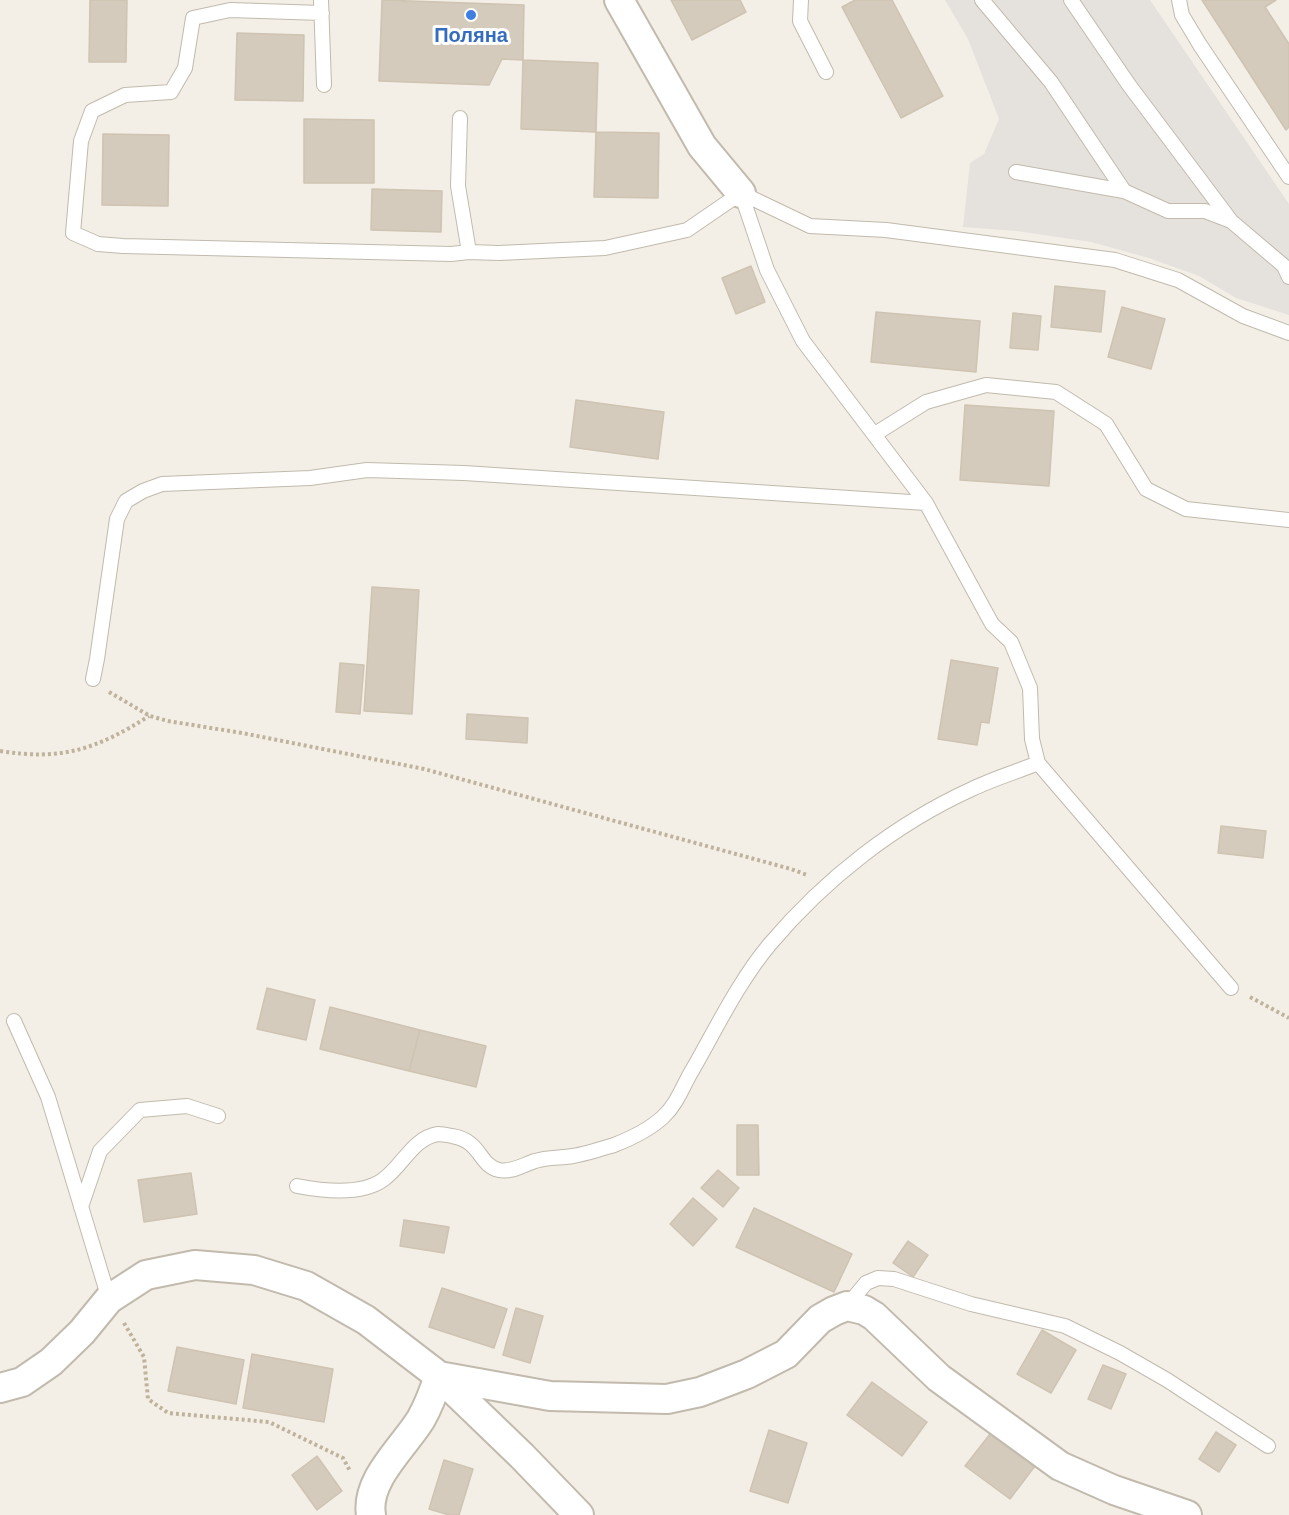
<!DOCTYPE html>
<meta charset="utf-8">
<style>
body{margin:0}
canvas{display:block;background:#f3efe7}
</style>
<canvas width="1289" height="1515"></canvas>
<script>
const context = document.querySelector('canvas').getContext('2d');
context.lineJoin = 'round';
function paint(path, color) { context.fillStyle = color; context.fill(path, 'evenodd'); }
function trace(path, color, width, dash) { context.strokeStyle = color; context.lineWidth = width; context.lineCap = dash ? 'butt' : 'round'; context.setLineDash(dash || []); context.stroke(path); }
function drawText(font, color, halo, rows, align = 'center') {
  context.font = font + ' Arial,sans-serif'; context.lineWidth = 6; context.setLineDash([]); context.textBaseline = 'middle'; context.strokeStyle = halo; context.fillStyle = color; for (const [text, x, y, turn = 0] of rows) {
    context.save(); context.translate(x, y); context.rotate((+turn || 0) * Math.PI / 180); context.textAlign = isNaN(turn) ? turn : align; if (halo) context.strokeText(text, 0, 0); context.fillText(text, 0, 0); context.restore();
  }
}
paint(new Path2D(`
 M945,0H1150L1289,204V315L1236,298L1199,276L1149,258L1091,242L1017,231L963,227L970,163L984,154L999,119L968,39Z`), '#e5e1dc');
const building = new Path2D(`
 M90,0H127L126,62H89Z
 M382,0L524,5L523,60L502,59L489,85L379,81Z
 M671,0H740L746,12L692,40Z
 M855,0H892L943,96L901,118L842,7Z
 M1202,0H1276L1265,7L1289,44V127L1286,130Z
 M237,33L304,35L303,101L235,100Z
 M523,60L598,63L596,132L521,129Z
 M304,119L374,120V183H304Z
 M596,132L659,133L658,198L594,197Z
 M103,134L169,135L168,206L102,205Z
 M372,189L442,191L441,232L371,230Z
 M751,266L765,302L736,314L722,278Z
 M1055,286L1105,291L1101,332L1051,327Z
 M1122,307L1165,319L1151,369L1108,357Z
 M876,312L980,321L976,372L871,362Z
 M1013,313L1041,316L1038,350L1010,348Z
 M576,400L664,412L658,459L570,447Z
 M965,405L1054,411L1049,486L960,480Z
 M372,587L419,590L412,714L364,711Z
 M951,660L998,668L989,723L981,722L977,745L938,739Z
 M340,663L364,665L360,714L336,712Z
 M467,714L528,718L527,743L466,739Z
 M1221,826L1266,831L1263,858L1218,853Z
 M267,988L315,1000L306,1040L257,1029Z
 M330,1007L420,1030L409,1071L320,1049Z
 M420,1030L486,1046L476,1087L409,1071Z
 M737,1125H758L759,1175H737Z
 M718,1170L739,1188L723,1207L701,1188Z
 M191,1173L197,1214L144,1222L138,1180Z
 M693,1198L717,1219L693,1246L670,1224Z
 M754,1208L852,1254L834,1292L736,1247Z
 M404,1220L449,1227L444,1253L400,1246Z
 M908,1241L928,1255L913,1277L893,1263Z
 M442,1288L507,1309L494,1348L429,1327Z
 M516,1308L543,1316L530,1363L503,1355Z
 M1042,1330L1076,1350L1051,1393L1017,1374Z
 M177,1347L244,1360L236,1404L168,1391Z
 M252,1354L333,1369L324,1422L243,1408Z
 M1103,1365L1126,1374L1111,1409L1088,1399Z
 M872,1382L927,1422L902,1456L847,1415Z
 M994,1429L1038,1462L1010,1499L965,1466Z
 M769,1430L807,1443L788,1503L750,1491Z
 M1216,1432L1236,1445L1219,1472L1199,1459Z
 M317,1456L342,1491L317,1510L292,1475Z
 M444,1460L473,1469L459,1515H449L429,1509Z`);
paint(building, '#d4cbbd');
trace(building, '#cfc3b1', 1.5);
const lane = new Path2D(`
 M321,0L324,85
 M801,0L800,21L826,72
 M982,0L1051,82L1124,191L1168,211H1205L1231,221
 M1071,0L1129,85L1231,221L1284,266L1289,277
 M1179,0L1182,15L1200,45L1289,177
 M322,13L230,10L193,18L185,68L171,92L125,95L92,111L81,141L73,233L98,244L123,246L451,254L469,252L458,186L460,118
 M1016,172L1124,191
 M741,193L767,270L803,341L926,503L992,624L1011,642L1030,688L1032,739L1038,763L1231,988
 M741,193L810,226L886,230L1115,260L1178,280L1243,316L1289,333
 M469,252L499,253L605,248L687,230L741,193
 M875,434L926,402L986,385L1056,392L1106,424L1146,489L1186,509L1289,520
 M93,679L97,659L117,519L126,501L143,491L162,484L310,478L367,470L464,473L926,503
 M14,1021L48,1097L109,1299
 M297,1186C323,1191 362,1196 384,1179C403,1165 413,1138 438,1134C442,1134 447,1135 452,1136C482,1141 478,1165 499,1170C511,1173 525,1164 535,1161C547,1157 561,1158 573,1156C586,1154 601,1149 614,1145C632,1138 649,1130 663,1117C678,1103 683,1085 693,1069C717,1027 739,981 770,944C825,879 895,824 972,789C993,779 1016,772 1038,763
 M81,1207L100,1151L140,1110L187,1106L218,1116
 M847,1306L866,1283L878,1278L894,1279L971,1304L1065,1326L1120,1353L1167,1380L1268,1446`);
const street = new Path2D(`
 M619,0L702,146L741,193
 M0,1388L22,1382L51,1362L82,1332L109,1299L146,1275L195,1265L254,1270L306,1286L366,1320L439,1376L522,1456L579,1515
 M371,1515C365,1480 404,1447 421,1419C429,1405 434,1391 439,1376L550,1396L667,1399L700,1392L747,1374L786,1354L820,1319L834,1311L847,1306L864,1310L874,1316L939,1378L1060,1466L1114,1490L1187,1515`);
trace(lane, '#c1baad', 16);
trace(street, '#c1baad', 32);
trace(new Path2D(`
 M109,692L150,716L168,721L242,733L424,769L791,869L807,875
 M0,751C62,761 97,749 149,716
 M1250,997L1289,1018
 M124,1323L144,1357L148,1399L168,1413L269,1422L343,1458L350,1471`), '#bfb39c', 4, [3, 3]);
trace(lane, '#fff', 14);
trace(street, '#fff', 28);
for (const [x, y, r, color] of [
 [471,15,6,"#3f7fe0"]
]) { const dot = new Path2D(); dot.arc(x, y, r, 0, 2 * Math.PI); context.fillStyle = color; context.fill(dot); trace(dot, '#fff', 2); }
drawText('bold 20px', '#366cbe', '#fff', [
 ["Поляна",471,36]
]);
</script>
